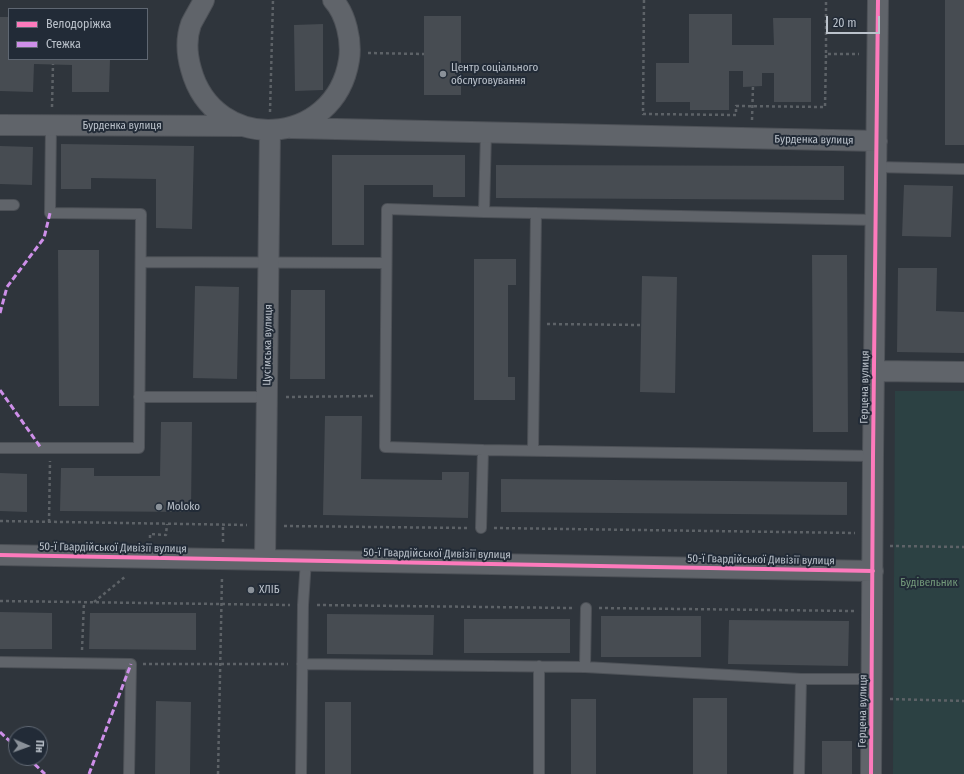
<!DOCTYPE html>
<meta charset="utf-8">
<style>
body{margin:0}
#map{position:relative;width:964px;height:774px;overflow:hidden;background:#2f353c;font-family:"Fira Sans Condensed",sans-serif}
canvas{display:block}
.legend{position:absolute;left:8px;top:8px;width:140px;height:52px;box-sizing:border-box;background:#222b37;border:1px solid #5f6772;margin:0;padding:5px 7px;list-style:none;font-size:12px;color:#bbc2cb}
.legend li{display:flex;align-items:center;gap:8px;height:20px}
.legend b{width:20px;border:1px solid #5f6772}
.north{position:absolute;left:8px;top:726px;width:40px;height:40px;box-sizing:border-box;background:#222b37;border:1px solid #5f6772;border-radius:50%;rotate:92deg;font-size:11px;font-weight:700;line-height:16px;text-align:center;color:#bbc2cb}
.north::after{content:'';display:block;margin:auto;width:14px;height:18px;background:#8a9199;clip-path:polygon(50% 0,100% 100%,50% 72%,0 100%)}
.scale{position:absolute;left:826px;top:16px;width:54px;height:18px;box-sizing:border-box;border:2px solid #bbc2cb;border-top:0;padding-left:5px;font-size:12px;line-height:14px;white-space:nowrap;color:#bbc2cb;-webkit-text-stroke:3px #222b37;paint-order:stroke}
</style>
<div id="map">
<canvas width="964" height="774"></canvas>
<ul class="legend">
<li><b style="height:5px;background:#fd7abc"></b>Велодоріжка</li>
<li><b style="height:5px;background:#ce8fe9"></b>Стежка</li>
</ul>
<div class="north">Пн</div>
<div class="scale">20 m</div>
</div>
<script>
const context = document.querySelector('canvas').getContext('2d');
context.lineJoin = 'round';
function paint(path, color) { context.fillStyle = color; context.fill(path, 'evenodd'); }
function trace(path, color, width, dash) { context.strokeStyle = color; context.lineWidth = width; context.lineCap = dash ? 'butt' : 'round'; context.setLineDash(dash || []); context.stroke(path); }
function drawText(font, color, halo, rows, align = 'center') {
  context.font = font + ' "Fira Sans Condensed",sans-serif'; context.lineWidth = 4; context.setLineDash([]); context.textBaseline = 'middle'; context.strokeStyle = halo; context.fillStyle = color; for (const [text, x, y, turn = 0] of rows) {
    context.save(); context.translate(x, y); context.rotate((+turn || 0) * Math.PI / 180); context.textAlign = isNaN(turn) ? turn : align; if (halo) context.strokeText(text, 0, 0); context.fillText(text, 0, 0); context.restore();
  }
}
paint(new Path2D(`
 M895,391H964V774H893Z`), '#2c4143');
paint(new Path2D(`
 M945,0H964V145H945Z
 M689,14H732V45H774L773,18H811V102H774V73H762V86L743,87V71H729V110H690V102H656V63H689Z
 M424,16H461V95H424Z
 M0,17H9V59H110L109,92H72V65L34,64L33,92L0,91Z
 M323,24V90L295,91L294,25Z
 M61,144L194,146L192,229L156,228V179L91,178V189H61Z
 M0,146L33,147L32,185L0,184Z
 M332,155H465V197H433V185H364V245H332Z
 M496,165L844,166V200L496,198Z
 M904,185L953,186L951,237L902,236Z
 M58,250H99V406H59Z
 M812,255H847L848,432H813Z
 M474,259H516V285H508V377H515V400H474Z
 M898,268H937L936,311L964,312V353L897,352Z
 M642,276L677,277L675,393L640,392Z
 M195,286L239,287L237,379L193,378Z
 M291,290H325V379H290Z
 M325,416H362L361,479L442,480V472H469L468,518L323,515Z
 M161,422H192L191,512L60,511L61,468H94V476H160Z
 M0,473L27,474V512L0,511Z
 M501,479L847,482V515L501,512Z
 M0,612L52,613V649H0Z
 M90,613H196V650L89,649Z
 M327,614L434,615L433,655L327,654Z
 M601,616H701V657H601Z
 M464,619H570V653H464Z
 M729,620L849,621L848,666L728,664Z
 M693,698H727V774H693Z
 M571,699H596V774H571Z
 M156,701L191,702L190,774H155Z
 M325,702H351V774H325Z
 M822,741H852V774H822Z`), '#474c52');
const service = new Path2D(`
 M486,132L484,212L876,220
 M876,167L964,169
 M0,205H14
 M141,262L386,263
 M139,397H267
 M0,448H139L141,214L50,213L51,125
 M483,450L385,447L387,209L484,212
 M533,451L536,213
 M481,528L483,450L873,456
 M0,662L131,664L129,774
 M302,664L585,667L801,679H872
 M585,667L586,608
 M301,774L303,605L306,560
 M539,774V666
 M799,774L801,679`);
const minor = new Path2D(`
 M204,0C200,8 195,16 191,24C186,38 187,55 191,69C214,155 335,148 349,60C352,41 346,14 333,0
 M0,125L240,126
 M291,128L877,141
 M875,371L964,372
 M0,555L873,571
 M265,560L270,130
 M871,774L873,456L878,0`);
trace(service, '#4d5157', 12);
trace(minor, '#4d5157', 22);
trace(new Path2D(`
 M644,0L643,114L736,115V106L825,107L826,54H859
 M368,53L424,54
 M826,53V0
 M52,107L53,64
 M270,112L273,0
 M752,120L753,86
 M547,324L642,325
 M286,397L373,396
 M0,521L247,525
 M49,522L50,461
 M284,526L467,528
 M494,528L855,533
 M150,538V534L166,535L167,524
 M223,542V525
 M890,546L964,547
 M0,601L290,605
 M94,602L126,576
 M317,605L572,608
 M599,608L854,611
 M82,650L84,602
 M143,664H288
 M890,699L964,701
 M218,774L222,577`), '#5d6267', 2.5, [3, 3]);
trace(service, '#60646a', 10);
trace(minor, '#60646a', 20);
trace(new Path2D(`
 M0,313L7,287L44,238L50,213
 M0,390L41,448
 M0,732L16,747
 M28,758L45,774
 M89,774L131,664`), '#ce8fe9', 3, [6, 3]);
trace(new Path2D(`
 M0,555L873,571
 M871,774L873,456L878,0`), '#fd7abc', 4);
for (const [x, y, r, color] of [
 [443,74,4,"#8a9199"],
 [159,507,4,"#8a9199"],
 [251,590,4,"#8a9199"]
]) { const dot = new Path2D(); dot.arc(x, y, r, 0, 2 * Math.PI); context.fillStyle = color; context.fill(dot); trace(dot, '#222b37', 1.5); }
drawText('11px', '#bbc2cb', '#222b37', [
 ["Центр соціального",451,68],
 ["обслуговування",451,81],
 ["Moloko",167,507],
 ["ХЛІБ",259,590]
], 'left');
drawText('11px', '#bbc2cb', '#222b37', [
 ["Бурденка вулиця",122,126],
 ["Бурденка вулиця",814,140,1],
 ["Цусімська вулиця",268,345,-89],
 ["Герцена вулиця",865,387,-89],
 ["50-ї Гвардійської Дивізії вулиця",113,548,1],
 ["50-ї Гвардійської Дивізії вулиця",437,554,1],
 ["50-ї Гвардійської Дивізії вулиця",761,560,1],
 ["Герцена вулиця",863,711,-89]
]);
drawText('11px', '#749a7b', '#222b37', [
 ["Будівельник",929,583]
]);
</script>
